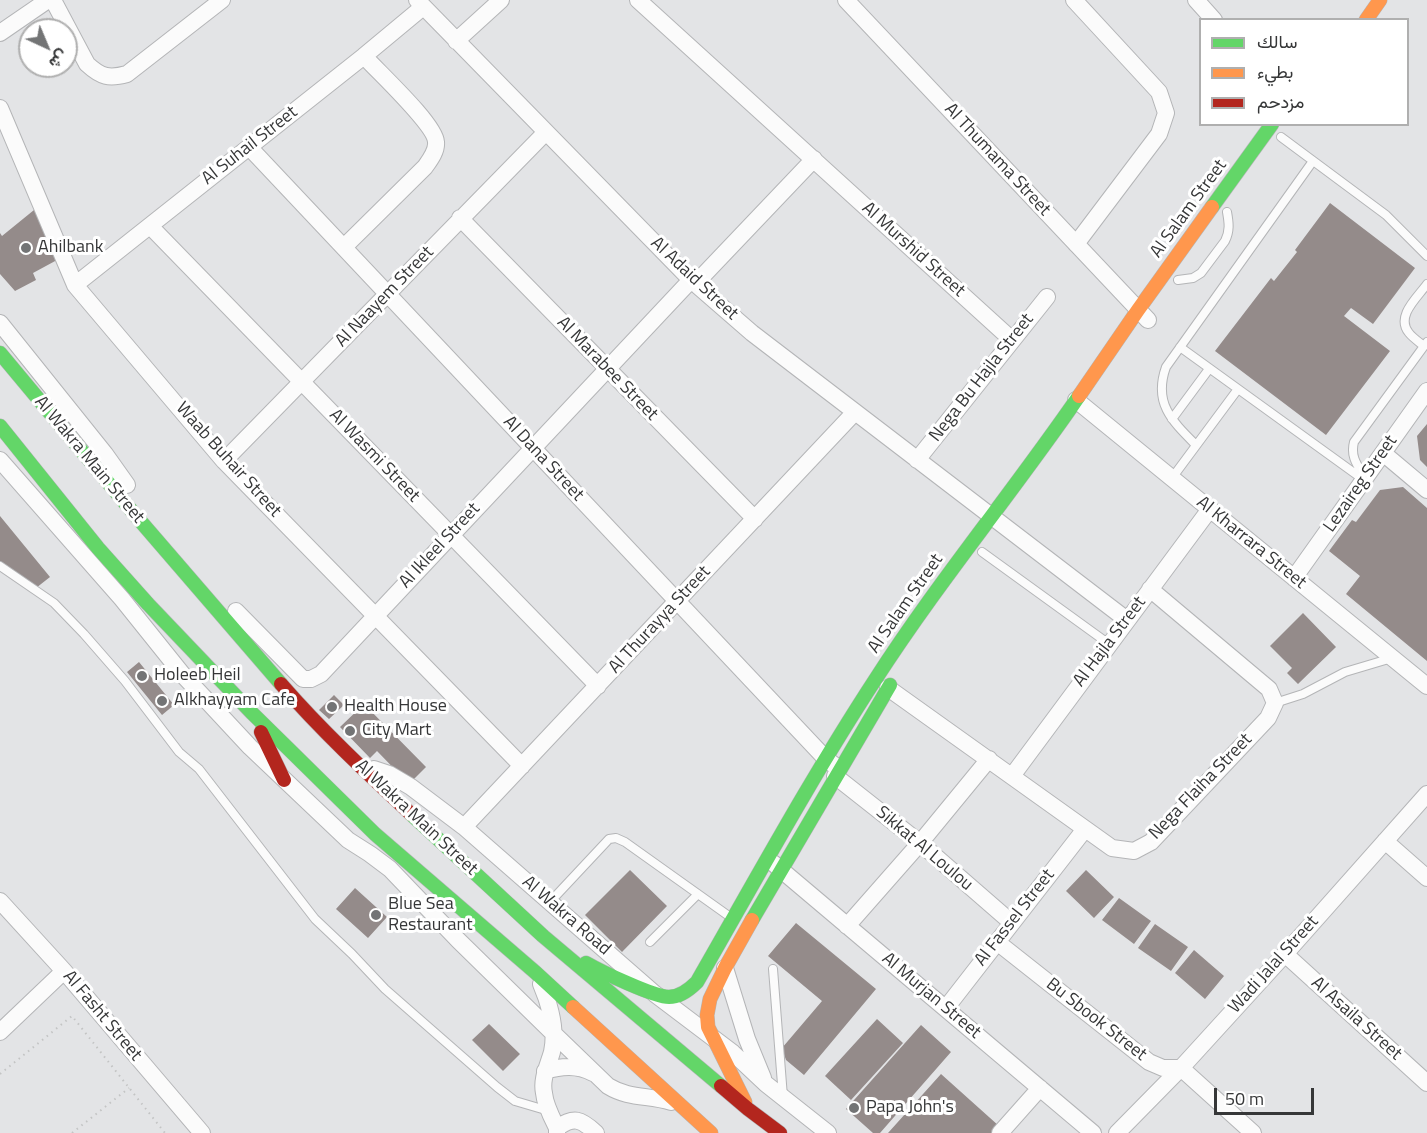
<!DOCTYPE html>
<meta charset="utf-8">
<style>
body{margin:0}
#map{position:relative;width:1427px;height:1133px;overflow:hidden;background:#e3e4e6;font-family:"Titillium Web",Vazirmatn,sans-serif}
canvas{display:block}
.legend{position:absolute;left:1199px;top:18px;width:210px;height:108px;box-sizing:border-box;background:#fff;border:2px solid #afafaf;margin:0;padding:8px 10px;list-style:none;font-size:18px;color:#363738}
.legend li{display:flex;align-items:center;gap:12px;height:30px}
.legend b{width:30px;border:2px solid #afafaf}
.north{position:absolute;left:18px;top:18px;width:60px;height:60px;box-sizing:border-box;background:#fff;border:2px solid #afafaf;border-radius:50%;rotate:136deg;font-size:16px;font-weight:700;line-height:24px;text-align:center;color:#363738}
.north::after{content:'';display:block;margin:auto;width:21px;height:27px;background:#737475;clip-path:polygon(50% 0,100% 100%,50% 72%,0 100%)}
.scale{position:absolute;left:1214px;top:1088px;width:100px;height:27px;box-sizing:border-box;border:3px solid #363738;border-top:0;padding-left:8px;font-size:18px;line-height:21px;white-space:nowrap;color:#363738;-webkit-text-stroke:4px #fff;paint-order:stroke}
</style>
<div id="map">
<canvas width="1427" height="1133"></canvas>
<ul class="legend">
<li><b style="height:8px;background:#63d668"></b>سالك</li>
<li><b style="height:8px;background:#ff974d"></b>بطيء</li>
<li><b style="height:8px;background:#b3261e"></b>مزدحم</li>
</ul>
<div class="north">ش</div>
<div class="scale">50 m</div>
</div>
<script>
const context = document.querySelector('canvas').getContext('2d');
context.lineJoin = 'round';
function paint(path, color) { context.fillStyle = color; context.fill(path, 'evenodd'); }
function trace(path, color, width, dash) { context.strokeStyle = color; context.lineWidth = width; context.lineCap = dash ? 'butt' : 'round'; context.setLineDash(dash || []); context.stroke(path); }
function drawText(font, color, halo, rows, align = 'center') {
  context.font = font + ' "Titillium Web",sans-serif'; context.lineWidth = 6; context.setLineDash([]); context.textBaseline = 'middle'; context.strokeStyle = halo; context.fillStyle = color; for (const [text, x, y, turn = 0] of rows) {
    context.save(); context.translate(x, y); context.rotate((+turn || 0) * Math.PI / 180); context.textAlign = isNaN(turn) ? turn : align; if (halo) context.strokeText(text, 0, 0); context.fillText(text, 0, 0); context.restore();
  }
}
paint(new Path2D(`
 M1330,203L1415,268L1373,324L1351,308L1344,316L1390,351L1326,435L1215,351L1271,278L1274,281L1297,252L1295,250Z
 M34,210L39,216L57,260L33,273L36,280L15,291L0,274V233L2,236Z
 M1427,424V467L1420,460L1417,436Z
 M1403,487L1427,508V661L1346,594L1360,576L1329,551L1352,520L1356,522L1380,490Z
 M0,516L50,577L36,588L0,561Z
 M1303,613L1336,647L1298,684L1287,673L1292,668L1270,646Z
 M139,662L174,705L162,715L127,672Z
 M334,695L344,705L329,719L319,710Z
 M364,704L426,767L409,784L377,751L370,758L340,727Z
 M630,870L667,906L622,952L585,915Z
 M1086,870L1114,897L1094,918L1066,891Z
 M355,888L387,917L368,938L336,909Z
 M1119,898L1151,921L1134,944L1102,920Z
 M796,923L876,989L804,1075L786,1060L782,1048L822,1001L768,956Z
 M1155,924L1188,947L1171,971L1138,948Z
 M1194,950L1224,976L1205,999L1175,973Z
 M877,1019L903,1043L851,1100L825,1076Z
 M489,1024L520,1054L503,1071L472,1040Z
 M921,1025L951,1052L880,1133H873L846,1109Z
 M941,1074L999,1126L993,1133H888Z`), '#948b8a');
const lane = new Path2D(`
 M1281,137L1386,215L1427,256
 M1178,280L1193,278L1201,273L1225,241C1230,231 1229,223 1227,212
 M1424,346C1419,342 1413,338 1409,333C1395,316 1418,297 1427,284
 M1180,347L1364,480
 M1172,419L1209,369
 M1196,445C1172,421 1153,403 1166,367L1313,161
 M1172,478L1238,389
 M1365,478C1358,466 1350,457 1354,442L1427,342
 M982,552L1109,644
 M0,566L54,603L84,634L125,681L179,752L199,769L315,919L352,954L385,989L497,1087L515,1101L549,1111
 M1275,703L1303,694L1345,672L1392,658
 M550,902L609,839L616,838L625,842L733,919
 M650,942L698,894
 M773,969L783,1097`);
const street = new Path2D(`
 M53,0L87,64C101,77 109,79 127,74L222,0
 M417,0L691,280L752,333L1127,620
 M638,0L1012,340
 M846,0L1148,320
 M1074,0L1159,92L1166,113L1159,134L1076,244
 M1196,0L1214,20
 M0,33L48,0
 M456,41L501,0
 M0,108L75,285L224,461L522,766
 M249,147L826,759L834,765
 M460,218L755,519
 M150,226L598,686
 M344,247L425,167C430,160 437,151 436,142C435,124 378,72 364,56
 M695,284L814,159
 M75,285L364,56L423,7
 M0,323L105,454L127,485
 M1076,400L1427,686
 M1383,453L1427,490
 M0,460L122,599L183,675L250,747L348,840L370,854L390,869L458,940L554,1034L608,1086C629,1099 649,1095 671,1102
 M917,460L1047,297
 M224,461L546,132
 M1294,578L1427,391
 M236,611L303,679H311L321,674L691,280
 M888,688L1112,848L1134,851L1151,842L1268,718L1275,703L1269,689L1150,589
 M374,769L389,774L411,787L464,827L655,994L733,1053L766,1084L828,1133
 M835,776L920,843L1012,923
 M1012,776L1210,509
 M464,827L855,412
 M1385,841L1427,878
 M773,863L1093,1133
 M0,901L64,971L202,1133
 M847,926L920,843L989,759
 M997,942L1149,1062L1163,1068H1181L1253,1133
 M1285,954L1427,1083
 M725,968L747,1039L763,1078
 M541,984C550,1005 557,1029 552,1052C548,1066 541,1079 544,1093C545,1105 552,1118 557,1128V1133
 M946,1008L1085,829
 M0,1032L64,971
 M545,1071C562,1066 577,1065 593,1073
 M557,1128C574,1116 581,1119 596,1133
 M1000,1133L1040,1088
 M1117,1133L1181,1068L1285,954L1427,794`);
const fast = new Path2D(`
 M1212,207L1272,124
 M0,353L136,516L281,684
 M0,426L98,548L148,604L252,713L375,834L535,972L573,1007
 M411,814L543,936L721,1086
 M752,920L890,685
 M586,963C600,971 654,997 669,997C680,997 689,990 697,982C755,881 811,778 875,680C938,582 1013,492 1079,396`);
const slow = new Path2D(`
 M1366,20L1380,0
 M1079,396L1138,310L1212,207
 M573,1007L711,1133
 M745,1102L708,1027L707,1015L710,999L725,968L752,920`);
const jam = new Path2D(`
 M281,684C321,730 366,772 411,814
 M261,732L284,780
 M721,1086L748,1109L780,1133`);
trace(lane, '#b4b5b7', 10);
trace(street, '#b4b5b7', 18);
trace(fast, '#b4b5b7', 15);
trace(slow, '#b4b5b7', 15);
trace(jam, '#b4b5b7', 15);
trace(new Path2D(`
 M0,1074L72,1016L165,1133
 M72,1133L129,1088`), '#c3c4c4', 2, [1.5, 4.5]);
trace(lane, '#fbfbfb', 8);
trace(street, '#fbfbfb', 16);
trace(fast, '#63d668', 14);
trace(slow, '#ff974d', 14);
trace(jam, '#b3261e', 14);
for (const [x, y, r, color] of [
 [26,248,6,"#737475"],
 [142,676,6,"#737475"],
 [162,701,6,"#737475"],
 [332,707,6,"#737475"],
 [350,731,6,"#737475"],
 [376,915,6,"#737475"],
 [854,1108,6,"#737475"]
]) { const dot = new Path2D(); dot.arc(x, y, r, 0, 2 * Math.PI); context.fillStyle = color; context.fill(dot); trace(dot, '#fff', 2); }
drawText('18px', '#363738', '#fff', [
 ["Al Suhail Street",250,146,-38],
 ["Al Thumama Street",997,160,47],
 ["Al Salam Street",1189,209,-54],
 ["Al Murshid Street",913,250,42],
 ["Al Adaid Street",694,279,43],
 ["Al Naayem Street",385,297,-46],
 ["Al Marabee Street",607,369,46],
 ["Nega Bu Hajla Street",982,378,-52],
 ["Al Wasmi Street",374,456,46],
 ["Al Dana Street",543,459,47],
 ["Al Wakra Main Street",89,460,50],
 ["Waab Buhair Street",228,460,48],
 ["Lezaireg Street",1361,484,-55],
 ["Al Kharrara Street",1251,543,39],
 ["Al Ikleel Street",440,546,-47],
 ["Al Salam Street",906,604,-55],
 ["Al Thurayya Street",660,620,-47],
 ["Al Hajla Street",1110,642,-53],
 ["Nega Flaiha Street",1201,787,-46],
 ["Al Wakra Main Street",416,818,43],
 ["Sikkat Al Loulou",924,849,40],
 ["Al Wakra Road",566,916,41],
 ["Al Fassel Street",1015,918,-52],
 ["Wadi Jalal Street",1274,965,-48],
 ["Al Murjan Street",931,996,40],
 ["Al Fasht Street",102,1016,50],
 ["Al Asaila Street",1356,1019,42],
 ["Bu Sbook Street",1096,1020,38]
]);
drawText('18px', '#363738', '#fff', [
 ["Ahilbank",38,248],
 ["Holeeb Heil",154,676],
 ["Alkhayyam Cafe",174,701],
 ["Health House",344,707],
 ["City Mart",362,731],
 ["Blue Sea",388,905],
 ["Restaurant",388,926],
 ["Papa John's",866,1108]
], 'left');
</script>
